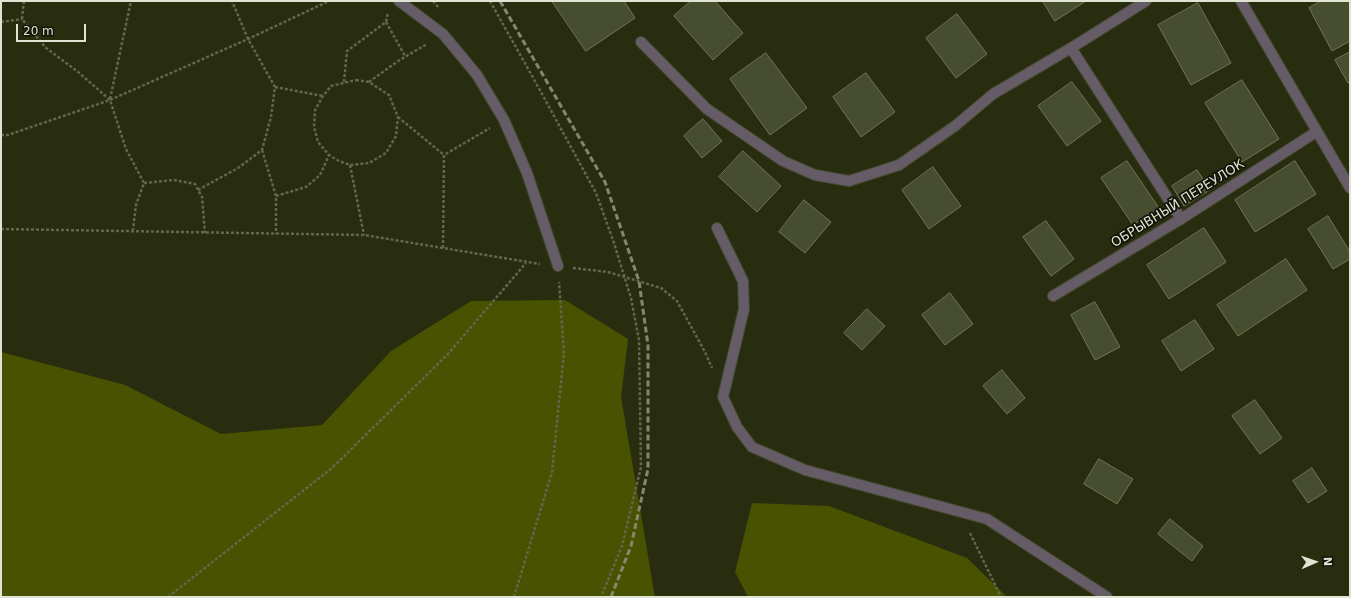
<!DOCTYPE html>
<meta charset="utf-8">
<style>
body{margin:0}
#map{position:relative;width:1351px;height:598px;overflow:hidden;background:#282d10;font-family:"DejaVu Sans",sans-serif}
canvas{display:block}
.frame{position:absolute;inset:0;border:2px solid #e0e4d2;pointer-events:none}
.north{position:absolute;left:1295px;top:542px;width:40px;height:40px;-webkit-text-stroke:3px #121408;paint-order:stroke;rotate:88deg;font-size:11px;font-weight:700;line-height:16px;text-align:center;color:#e0e4d2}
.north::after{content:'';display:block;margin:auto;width:14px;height:18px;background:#e0e4d2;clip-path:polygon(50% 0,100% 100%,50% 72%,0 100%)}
.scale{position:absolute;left:16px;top:24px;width:70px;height:18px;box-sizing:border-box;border:2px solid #e0e4d2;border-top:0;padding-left:5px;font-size:12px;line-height:14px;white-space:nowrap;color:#e0e4d2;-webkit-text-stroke:3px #121408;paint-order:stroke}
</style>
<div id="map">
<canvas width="1351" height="598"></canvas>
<div class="frame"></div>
<div class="north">N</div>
<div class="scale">20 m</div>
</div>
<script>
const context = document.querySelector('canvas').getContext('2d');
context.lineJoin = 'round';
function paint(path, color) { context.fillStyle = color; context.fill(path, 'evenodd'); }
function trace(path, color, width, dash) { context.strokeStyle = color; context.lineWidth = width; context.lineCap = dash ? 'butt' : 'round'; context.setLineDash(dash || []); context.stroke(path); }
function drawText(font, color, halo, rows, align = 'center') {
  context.font = font + ' "DejaVu Sans",sans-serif'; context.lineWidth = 3.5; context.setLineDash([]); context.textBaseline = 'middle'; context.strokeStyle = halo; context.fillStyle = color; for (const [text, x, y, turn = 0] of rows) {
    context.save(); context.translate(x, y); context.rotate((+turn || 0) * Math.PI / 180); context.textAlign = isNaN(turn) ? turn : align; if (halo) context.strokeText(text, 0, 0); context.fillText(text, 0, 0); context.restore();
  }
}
paint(new Path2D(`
 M565,300L628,339L621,397L655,597H1V352L125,385L221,434L322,425L391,351L471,301Z
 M752,503L829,506L967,558L1007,597H748L735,572Z`), '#485200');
const building = new Path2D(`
 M552,1H624L635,18L586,51Z
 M691,1H715L743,33L713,60L674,16Z
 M1043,1H1086L1055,21Z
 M1321,1H1350V41L1332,51L1309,8Z
 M1198,3L1231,63L1191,85L1158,25Z
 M957,14L987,54L956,78L926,38Z
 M1350,52V82L1348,83L1335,60Z
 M766,53L807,108L770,135L730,79Z
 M866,73L895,112L861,137L833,97Z
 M1242,80L1279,139L1242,162L1205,103Z
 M1072,82L1101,121L1067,146L1038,106Z
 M703,119L722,141L702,158L684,136Z
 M743,151L781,186L757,212L719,177Z
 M1127,161L1159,208L1133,225L1101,178Z
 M1295,161L1316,194L1255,232L1235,200Z
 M933,167L961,206L929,229L902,190Z
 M1197,170L1210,190L1184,206L1172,186Z
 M804,200L831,222L805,253L779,232Z
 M1328,216L1350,252V259L1333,269L1308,229Z
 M1046,221L1074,259L1051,276L1023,237Z
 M1204,228L1226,262L1169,299L1147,265Z
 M1286,259L1307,290L1238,336L1217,305Z
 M950,293L973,324L945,345L922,315Z
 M1095,302L1120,347L1095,360L1071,315Z
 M867,309L885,326L862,350L844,333Z
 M1195,320L1214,349L1181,371L1162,341Z
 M1002,370L1025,398L1007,414L983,386Z
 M1255,400L1282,438L1260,454L1232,416Z
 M1099,459L1133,479L1117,504L1084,484Z
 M1312,468L1327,491L1308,503L1293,481Z
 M1170,519L1203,546L1192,561L1158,534Z`);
paint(building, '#474d2f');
trace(building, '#707657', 1);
const service = new Path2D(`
 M1071,48L1181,219`);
const pedestrian = new Path2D(`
 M399,1L443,34L477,75L504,120L527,173L558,266`);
const minor = new Path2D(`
 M1241,1L1350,188
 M641,42L707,109L783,161L815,175L849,181L899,165L955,126L993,94L1071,48L1146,1
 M717,228L743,281L744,309L723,397L737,427L752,447L805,470L987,519L1107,597
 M1053,296L1181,219L1316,132`);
trace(service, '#454a2f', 12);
trace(pedestrian, '#454a2f', 12);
trace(minor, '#454a2f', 12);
trace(new Path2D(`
 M24,1L22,19L46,48L77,71L110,100L126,149L144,183L136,205L133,230
 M433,1L438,7
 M490,1L536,83L596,193L614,243L631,298L639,340L641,467L622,546L601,597
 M1,22L22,19
 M386,22L405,56
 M356,80L369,82L389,95L398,117L396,136L386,153L369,163L350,165L339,161L329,155L318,142L314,127L315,110L323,96L331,86Z
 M344,82L347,51L386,22L388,12
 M369,82L398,61L427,44
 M275,87L323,96
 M110,99L131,1
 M398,117L444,155
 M1,135H8L110,100L248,39L329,1
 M262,150L276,196V234
 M350,165L364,235
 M144,183L174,180L195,184L202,197L205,233
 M198,190L238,168L262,150L271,117L275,87L248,39L232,1
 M276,196L306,187L320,175L329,155
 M1,229L364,235L540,264
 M443,248L444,155L490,128
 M573,268L608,272L661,288L677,301L705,352L712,368
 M970,533L1001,597
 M168,597L332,468L447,355L526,263
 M514,597L552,472L564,353L559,282`), '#62674d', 2.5, [3, 2]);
trace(service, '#665c68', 10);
trace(pedestrian, '#665c68', 10);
trace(minor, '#665c68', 10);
trace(new Path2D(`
 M500,1L605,182L639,281L648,345V469L631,546L611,597`), '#838870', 3, [6, 3]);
drawText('13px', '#e0e4d2', '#121408', [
 ["ОБРЫВНЫЙ ПЕРЕУЛОК",1178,204,-32]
]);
</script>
